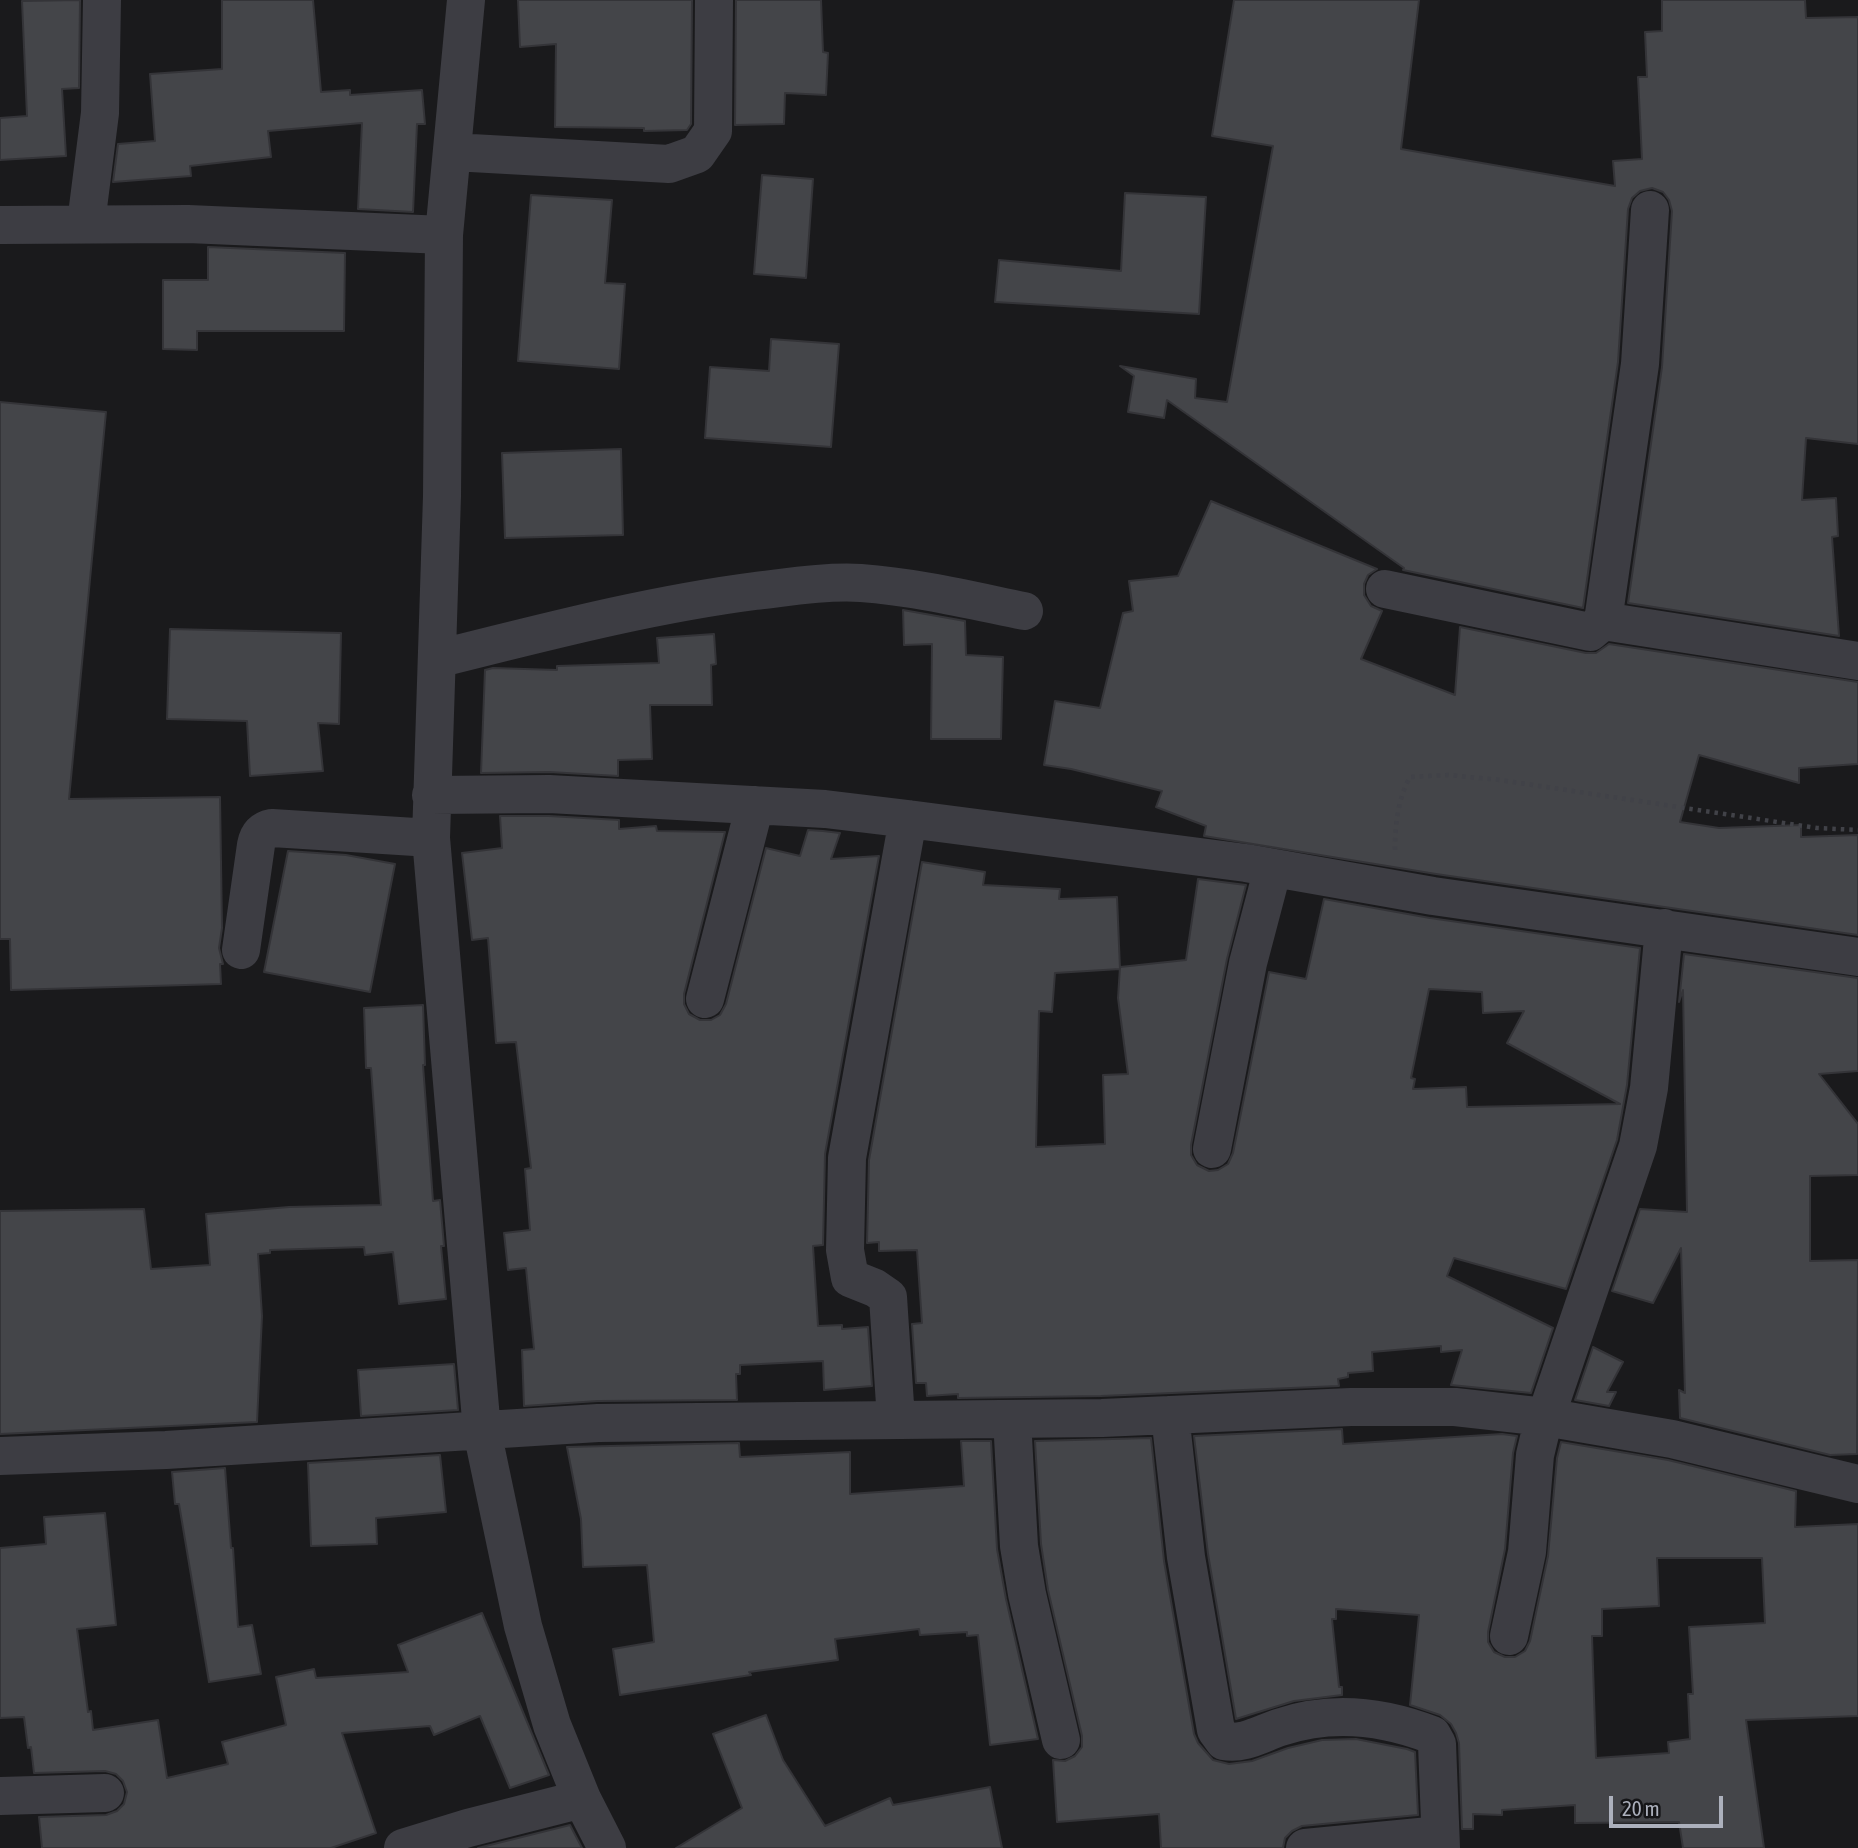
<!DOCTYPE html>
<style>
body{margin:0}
#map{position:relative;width:1858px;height:1848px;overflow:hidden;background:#1a1a1c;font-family:"Asap Condensed",sans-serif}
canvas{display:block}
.scale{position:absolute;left:1609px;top:1796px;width:114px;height:32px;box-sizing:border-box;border:4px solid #acb0bc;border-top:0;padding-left:9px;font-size:21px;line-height:24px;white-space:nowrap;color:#acb0bc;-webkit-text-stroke:5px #151517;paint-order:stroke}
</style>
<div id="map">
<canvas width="1858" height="1848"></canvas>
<div class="scale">20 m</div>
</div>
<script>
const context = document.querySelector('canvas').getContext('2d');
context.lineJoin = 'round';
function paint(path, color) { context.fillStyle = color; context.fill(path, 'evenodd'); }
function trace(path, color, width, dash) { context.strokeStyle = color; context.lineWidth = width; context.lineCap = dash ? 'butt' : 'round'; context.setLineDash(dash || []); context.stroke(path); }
const building = new Path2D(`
 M80,0L79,88L62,89L66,156L0,160V118L27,116L22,1Z
 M222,0H313L321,92L350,90V95L422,90L425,124H417L413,212L358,209L362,123L268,131L271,157L190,166L191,176L113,182L118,144L155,141L150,74L222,69Z
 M518,0H692L691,124L687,130L644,131V128L555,127L556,44L520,47Z
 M736,0H821L823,52L828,53L826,95L785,93L784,124L735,125Z
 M1234,0H1419L1401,149L1615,186L1613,161L1642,159L1638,77H1647L1645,32L1662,31V0H1805L1806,18L1858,17V444L1806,438L1802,500L1836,498L1838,536L1832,537L1839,636L1628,603L1662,367L1672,211L1669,200L1663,192L1652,188L1640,191L1632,198L1628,209L1618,362L1583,608L1403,570L1404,568L1167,400L1164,418L1128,412L1134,376L1120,366L1196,379L1195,398L1227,402L1273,146L1212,136Z
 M762,175L813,179L806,278L754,274Z
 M1125,193L1206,197L1199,314L995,302L999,260L1121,271Z
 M531,195L612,200L605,283L625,284L619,369L518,361Z
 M208,247L345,253L344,331H197V350L163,349V280H208Z
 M771,339L839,344L831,447L705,438L710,367L769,371Z
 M0,402L106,412L69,799L220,797L222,928L219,948L223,964H220L221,984L11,990L10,939H0Z
 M621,449L623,535L505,538L502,453Z
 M1211,501L1377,569L1368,575L1364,584V595L1371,606L1382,611L1361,659L1455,695L1460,627L1586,653H1596L1609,644L1858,682V764L1799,768V783L1699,755L1680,822L1719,828L1801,825V837L1858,835V935L1436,874L1204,836L1206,826L1156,807L1162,791L1071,769L1044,765L1055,701L1100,708L1123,613L1133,611L1129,581L1178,576Z
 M903,610L965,621L966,655L1003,657L1001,739H931L932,644L904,645Z
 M170,629L341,633L339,724L318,723L323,771L250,776L247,721L167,719Z
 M714,634L716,664L711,665L712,705H650L652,759L618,760V776L549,772L481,773L485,670L493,668L557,670V666L659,663L657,638Z
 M500,816H549L619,820V829L656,826L657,831L725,832L684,994V1004L689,1014L700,1020H711L720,1015L726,1004L766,848L800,856L808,830L823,831L840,833L831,859L879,856L825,1154L823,1245L813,1246L818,1326L842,1325V1329L868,1327L872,1386L824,1390L823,1361L740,1365V1374H736L737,1400L598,1401L524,1406L522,1350L534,1349L526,1268L508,1270L504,1233L530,1230L525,1169L531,1168L516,1042L496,1043L488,938L472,940L462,853L502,848Z
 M288,851L346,855L395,864L370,992L264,972Z
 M922,862L985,872L983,885L1060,889L1059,899L1117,897L1120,969L1055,973L1052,1012L1039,1011L1036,1147L1105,1144L1103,1075L1128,1074L1118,998L1120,967L1186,960L1198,879L1246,885L1227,959L1191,1145V1155L1197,1165L1209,1171L1218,1170L1228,1164L1233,1153L1269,972L1306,979L1324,899L1430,918L1640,948L1627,1085L1617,1140L1566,1289L1454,1258L1447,1276L1553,1328L1531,1393L1451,1385L1462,1350L1441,1352V1346L1372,1352L1373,1371L1348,1373V1377L1338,1379L1339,1386L1101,1396L958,1398V1394L927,1396L926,1383H916L912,1324L922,1323L917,1250L879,1251V1242L867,1243L869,1160ZM1429,989L1482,992L1483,1013L1524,1011L1507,1043L1620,1104L1467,1107L1466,1087L1413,1089L1415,1079L1411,1078Z
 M1684,954L1858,978V1071L1819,1074L1858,1124V1175L1810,1176V1261L1858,1260L1857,1454L1830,1455L1680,1418L1679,1390L1685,1393L1681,1248L1653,1303L1612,1291L1640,1209L1687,1212L1683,990L1679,1002Z
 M423,1005L425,1065H423L433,1201L440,1200L444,1246H441L446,1299L399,1304L393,1252L365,1255L364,1247L270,1250V1253L258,1254L262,1316L257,1422L0,1434V1211L144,1209L151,1269L210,1265L206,1214L289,1207L381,1205L371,1068H366L364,1008Z
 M1593,1347L1623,1362L1607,1392H1616L1609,1406L1575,1400Z
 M454,1364L458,1410L361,1416L358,1370Z
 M1342,1429L1343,1444L1502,1434L1517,1436L1513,1453L1505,1549L1488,1632V1642L1494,1652L1505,1657H1515L1525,1651L1530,1641L1548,1556L1557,1458L1561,1442L1668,1460L1796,1491L1795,1527L1858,1524V1716L1746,1720L1764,1848H1683L1679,1822L1575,1823V1805L1502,1810V1815L1473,1814V1829H1462L1459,1743L1456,1733L1451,1724L1440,1715L1410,1705L1419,1615L1336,1609V1619H1332L1339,1687H1342V1695L1294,1701L1236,1719L1208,1554L1194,1436ZM1657,1558H1762L1765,1623L1689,1627L1693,1694H1688L1690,1739L1668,1742L1669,1753L1596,1758L1592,1636H1602V1609L1659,1606Z
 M1151,1438L1164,1561L1194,1734L1198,1743L1213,1760L1229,1764L1252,1761L1288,1748L1322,1740L1356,1739L1407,1749L1415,1752L1418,1815L1302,1826L1292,1831L1285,1838L1283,1848H1161L1159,1814L1057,1822L1053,1760L1065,1761L1075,1756L1082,1747V1736L1048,1590L1041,1544L1035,1441Z
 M961,1441H991L997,1549L1006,1599L1038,1739L990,1745L978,1635L967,1636V1632L920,1635L919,1629L835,1639L838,1660L749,1672L751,1675L620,1695L613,1649L654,1642L647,1565L583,1567L581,1519L567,1447L739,1443L740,1457L850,1452V1494L964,1486Z
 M440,1455L446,1512L376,1518L377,1544L311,1546L308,1463Z
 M225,1468L231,1548H233L238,1627L252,1625L261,1674L209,1682L179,1504H175L172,1472Z
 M105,1513L116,1625L77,1629L88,1712L91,1711L93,1730L158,1720L167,1778L228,1764L222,1742L286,1725L276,1677L314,1669L316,1678L408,1672L398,1645L482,1613L549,1775L510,1788L480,1716L434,1735L430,1726L342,1733L376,1833L331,1848H42L39,1817L106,1815L117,1811L124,1804L127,1792L123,1781L116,1774L105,1771L34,1773L31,1747L28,1748L24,1717L0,1718V1548L46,1544L44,1517Z
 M766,1715L783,1760L825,1826L890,1798L893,1805L990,1787L1002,1848H676L742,1808L713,1734Z
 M570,1825L582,1848H478Z`);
paint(building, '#444549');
trace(building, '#343438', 2);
trace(new Path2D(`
 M1395,850C1395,824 1398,799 1410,777L1448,775L1500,780L1817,828L1858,830`), '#414248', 4.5, [3.5, 5]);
trace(new Path2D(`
 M466,0L444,235L442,496L431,838L482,1431L523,1626L552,1725L582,1799L607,1848
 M453,152L669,164L697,154L713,131L714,0
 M86,223L100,113L102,0
 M0,225L188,224L444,235
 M1385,589L1590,632L1603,621L1858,661
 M1603,621L1640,364L1650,210
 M437,659C542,633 647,605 755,591C789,587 826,581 861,583C916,587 970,600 1024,611
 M431,795L549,794L825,809L908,819L1246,863L1433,896L1858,957
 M241,950L256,845C258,835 262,830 272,828L431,838
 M705,999L755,805
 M1212,1149L1248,963L1273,868
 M1170,1415L1186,1557L1216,1730L1224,1741C1244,1745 1262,1733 1281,1727C1332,1710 1383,1716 1432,1735L1437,1744L1441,1848
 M1012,1419L1019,1546L1027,1594L1061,1740
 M896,1420L888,1297L875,1288L850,1278L845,1250L847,1158L908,819
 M0,1456L166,1450L598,1423L1102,1418L1351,1407H1455L1545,1417L1672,1439L1858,1484
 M1509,1636L1527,1552L1535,1455L1540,1434L1638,1146L1649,1088L1664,928
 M0,1796L105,1793
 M403,1848L468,1828L582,1799
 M1305,1848L1440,1835`), '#3d3d43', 38);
</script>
